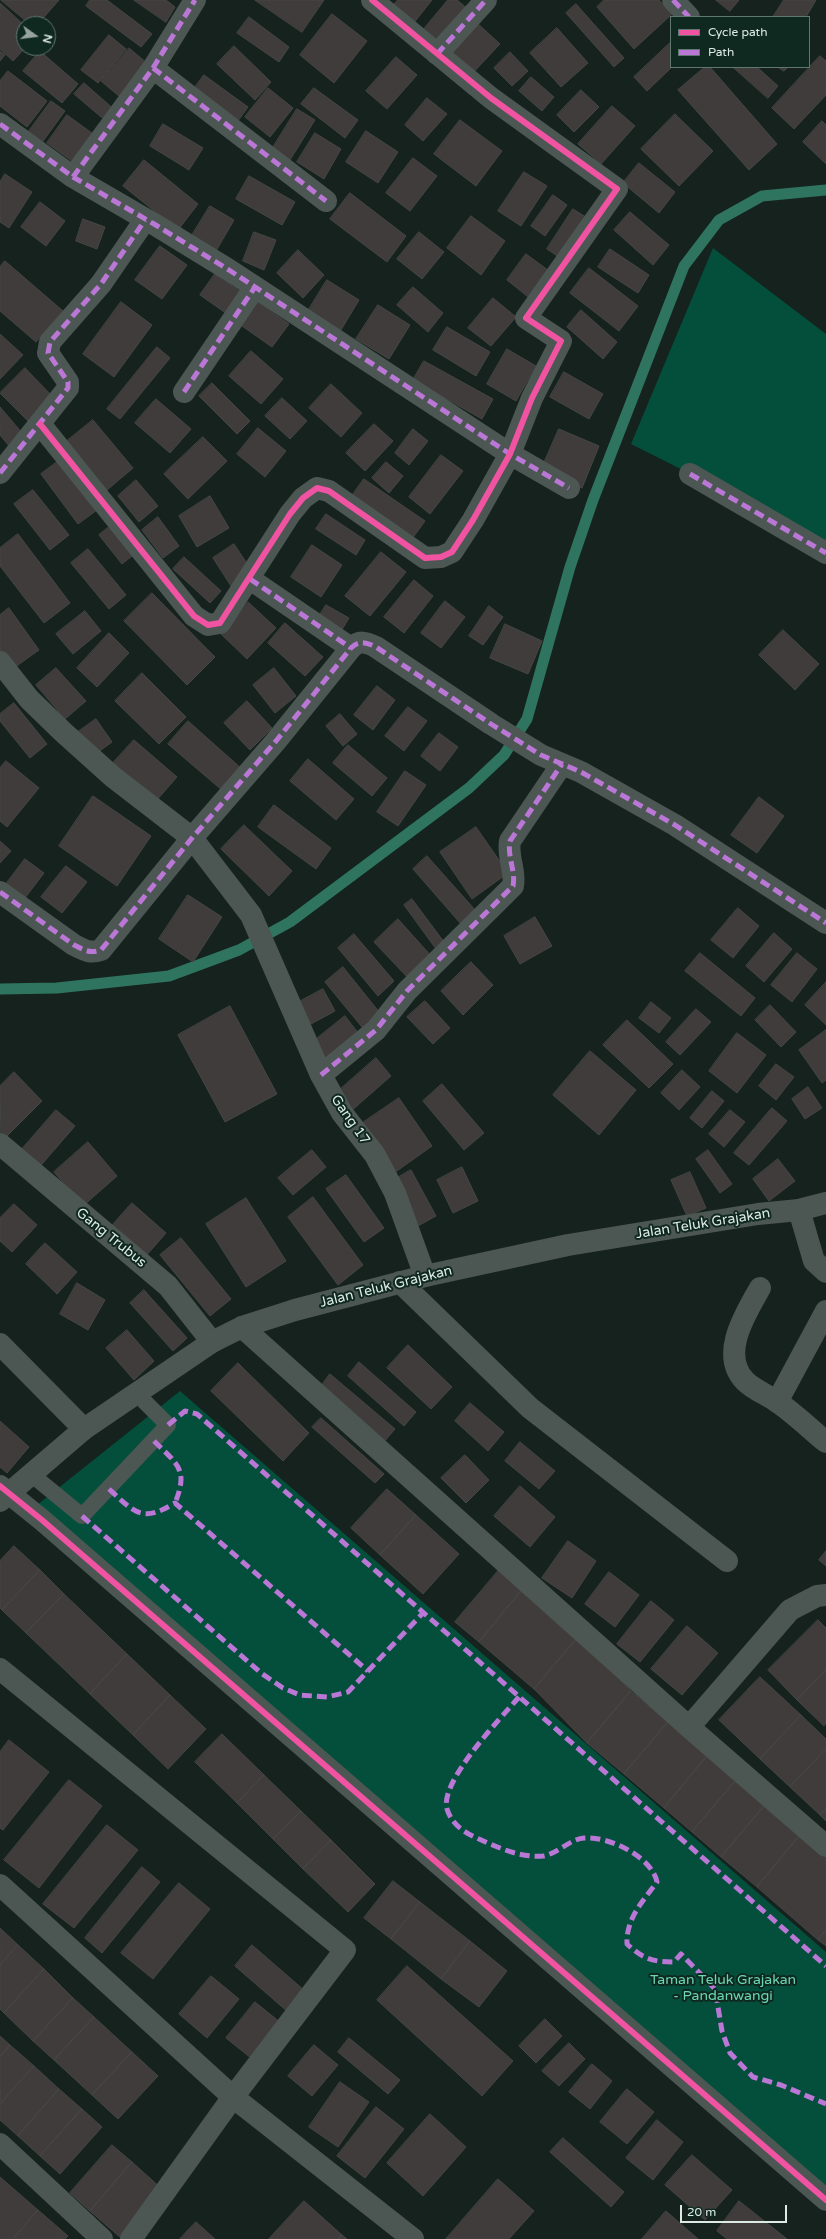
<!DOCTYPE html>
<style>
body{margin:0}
#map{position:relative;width:826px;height:2239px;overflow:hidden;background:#15221e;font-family:"Varela Round",sans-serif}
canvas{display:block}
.legend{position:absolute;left:670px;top:16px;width:140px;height:52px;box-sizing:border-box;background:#0f2820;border:1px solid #61766e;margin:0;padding:5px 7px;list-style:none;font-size:12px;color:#dceae4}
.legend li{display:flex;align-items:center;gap:8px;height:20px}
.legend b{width:20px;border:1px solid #61766e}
.north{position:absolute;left:16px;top:16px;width:40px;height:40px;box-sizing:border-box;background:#0f2820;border:1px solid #61766e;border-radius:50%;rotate:104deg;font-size:11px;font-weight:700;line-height:16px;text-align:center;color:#dceae4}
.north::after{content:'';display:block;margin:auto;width:14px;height:18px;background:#96a49f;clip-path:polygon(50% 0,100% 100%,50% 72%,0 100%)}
.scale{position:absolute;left:680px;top:2205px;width:107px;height:18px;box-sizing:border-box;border:2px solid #dceae4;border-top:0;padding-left:5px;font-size:12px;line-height:14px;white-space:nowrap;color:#dceae4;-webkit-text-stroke:3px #0f2820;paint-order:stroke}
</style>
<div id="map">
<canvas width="826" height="2239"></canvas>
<ul class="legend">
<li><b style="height:5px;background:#f153a3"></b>Cycle path</li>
<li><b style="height:5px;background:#ba77d6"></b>Path</li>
</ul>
<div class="north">N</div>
<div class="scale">20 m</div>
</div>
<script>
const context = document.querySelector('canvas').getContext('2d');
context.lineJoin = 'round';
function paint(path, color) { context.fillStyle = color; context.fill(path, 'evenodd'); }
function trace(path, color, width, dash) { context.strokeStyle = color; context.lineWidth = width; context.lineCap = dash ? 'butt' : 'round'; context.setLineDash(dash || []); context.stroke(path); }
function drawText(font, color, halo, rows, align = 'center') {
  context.font = font + ' "Varela Round",sans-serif'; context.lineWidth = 4; context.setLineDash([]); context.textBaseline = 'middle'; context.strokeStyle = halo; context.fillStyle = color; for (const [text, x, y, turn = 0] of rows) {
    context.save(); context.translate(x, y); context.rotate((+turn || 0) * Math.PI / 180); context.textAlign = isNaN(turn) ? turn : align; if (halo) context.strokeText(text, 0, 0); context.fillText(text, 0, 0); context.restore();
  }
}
paint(new Path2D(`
 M713,248L826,334V542L631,444Z
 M180,1391L826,1952V2206L37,1505Z`), '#034f3b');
trace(new Path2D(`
 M0,989L57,988L169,976L239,950L290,922L469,788L504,755L527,719L570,567L593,500L684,266L719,220L762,196L826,190`), '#2f745e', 11);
const building = new Path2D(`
 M1,0H59L38,24H30Z
 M90,0H107L152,34L141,47L86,6Z
 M134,0H166L175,7L166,22Z
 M255,0H324L302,32Z
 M398,0H432L413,24L392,7Z
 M448,0H457L468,9L441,43L424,29Z
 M604,0H659L672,14L634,49L597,7Z
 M716,0H739L730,11Z
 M784,0H816L806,17H773Z
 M0,3L24,25L25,48L13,61L0,49Z
 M576,4L624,58L614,67L566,13Z
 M332,14L367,41L334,83L300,55Z
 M249,17L289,47L279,62L237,33Z
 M476,22L500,44L470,76L447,54Z
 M557,28L588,63L561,87L530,53Z
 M109,35L126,49L98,83L81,70Z
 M671,42L672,67L647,91L634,77Z
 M234,46L271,82L255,100L217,64Z
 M129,48L148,64L120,97L101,81Z
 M0,51L5,55L0,61Z
 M40,51L78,84L62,103L23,71Z
 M510,52L528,71L512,86L494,68Z
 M820,56L826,61V95L794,129L772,108Z
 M396,57L417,75L387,109L366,91Z
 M705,67H710L777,144L749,170L678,90Z
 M733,67H757L778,86L768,98Z
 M778,67H788L784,71Z
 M8,71L47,101L27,127L0,106V81Z
 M204,75L248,107L235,125L191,93Z
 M531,77L554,97L542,111L519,91Z
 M84,83L116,111L107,122L74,94Z
 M268,88L293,108L270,137L245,117Z
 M314,88L358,120L345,138L301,104Z
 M581,90L599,107L574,132L557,115Z
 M427,98L447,114L423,141L405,125Z
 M51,101L65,111L38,148L24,138Z
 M612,106L635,126L601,164L578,144Z
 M297,109L315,120L290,160L272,149Z
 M675,114L713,151L679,186L641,149Z
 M67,115L96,136L76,164L47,143Z
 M460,120L502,151L476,186L434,154Z
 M822,121L826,125V164L803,142Z
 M163,124L203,148L189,170L150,146Z
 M366,131L398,152L378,183L346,162Z
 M315,133L341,149L324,179L297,162Z
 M413,158L437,176L410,211L386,193Z
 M144,160L198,204L178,230L123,186Z
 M639,163L675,192L659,213L623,183Z
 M524,172L547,186L521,226L498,211Z
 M5,174L32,192L9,228L0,222V182Z
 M249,176L295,202L282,225L236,199Z
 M350,193L406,236L387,262L330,219Z
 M553,195L567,205L545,236L531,226Z
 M40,202L65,221L46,246L21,227Z
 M210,206L234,220L216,251L191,237Z
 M573,209L589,219L563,260L547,249Z
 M630,212L669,245L653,265L614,230Z
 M471,216L505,241L481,275L447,248Z
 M83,219L105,227L97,249L76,241Z
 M254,232L276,240L264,270L243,261Z
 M419,232L444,252L422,279L397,259Z
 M160,246L187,265L162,299L135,280Z
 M610,249L649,275L638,293L598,267Z
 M298,250L324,275L303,298L277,273Z
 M526,254L552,273L532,300L507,280Z
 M5,261L63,311L36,342L0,311V267Z
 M589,268L638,306L619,331L570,293Z
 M215,274L245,295L230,316L200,295Z
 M327,280L359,300L341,330L308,311Z
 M413,287L443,313L428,332L397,305Z
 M493,298L516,317L491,346L468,328Z
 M121,302L152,325L114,377L83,354Z
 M258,302L289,324L272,347L242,326Z
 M378,305L410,325L389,359L356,339Z
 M581,310L617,342L603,359L567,327Z
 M447,327L490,352L476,376L433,350Z
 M0,334L23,355L0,379Z
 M157,347L170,358L120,419L107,409Z
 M507,349L536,366L516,401L487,384Z
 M251,351L283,379L261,404L229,376Z
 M424,361L493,399L482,419L413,380Z
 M25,368L53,397L28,421L0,393Z
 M564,372L603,394L589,419L550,397Z
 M212,383L250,421L237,434L199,396Z
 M331,384L362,413L341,437L309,408Z
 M282,398L307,421L290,439L265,416Z
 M156,399L191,429L170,453L135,423Z
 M0,407L23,434L9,446L0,435Z
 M93,420L133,468L107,490L67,441Z
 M374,424L393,441L365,471L346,453Z
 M258,428L286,451L265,477L237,454Z
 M413,429L428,441L409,465L395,453Z
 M559,429L599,446L582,488L541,470Z
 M203,437L227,461L188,499L164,474Z
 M441,455L463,471L430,514L409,497Z
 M64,457L101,507L78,524L41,474Z
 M386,462L403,476L389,493L372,478Z
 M364,479L425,521L409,543L349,500Z
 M136,480L158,506L139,522L118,496Z
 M33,490L69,535L50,550L14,504Z
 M210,496L229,528L197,547L179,516Z
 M326,514L365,540L356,555L316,529Z
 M158,517L179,546L163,558L142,530Z
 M114,523L137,552L122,564L99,535Z
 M18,534L70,603L44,623L0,566V548Z
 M234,544L252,571L231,586L213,558Z
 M312,545L342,565L321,597L291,577Z
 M88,549L126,595L109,609L71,563Z
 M381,552L406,572L370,616L345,596Z
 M184,557L221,591L210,603L173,569Z
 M414,580L433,596L404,633L384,617Z
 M152,593L215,657L187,685L124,621Z
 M445,601L465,617L441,648L421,633Z
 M248,602L276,628L247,659L220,633Z
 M326,605L349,618L340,633L317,620Z
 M489,606L503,617L483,645L469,636Z
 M9,608L39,650L11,670L0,655V615Z
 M85,611L101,631L73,654L56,634Z
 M285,623L323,657L305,676L268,643Z
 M505,624L542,641L528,674L490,658Z
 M783,630L819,664L795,690L759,655Z
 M109,633L129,653L97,687L77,668Z
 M56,668L86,701L65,719L36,685Z
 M274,668L296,696L275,713L253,685Z
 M142,673L186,717L159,744L115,701Z
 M377,686L395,700L373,730L354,715Z
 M247,701L272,728L250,750L224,723Z
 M14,703L47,744L30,758L0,721V714Z
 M408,707L427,721L404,751L385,736Z
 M340,714L357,734L343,746L326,726Z
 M96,719L112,742L94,755L78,732Z
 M188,721L242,769L223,791L168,744Z
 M439,733L458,747L440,771L421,756Z
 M134,740L177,777L156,801L113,763Z
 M348,745L387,778L372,796L333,763Z
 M308,759L354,799L336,820L290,781Z
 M6,761L39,788L7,827L0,821V768Z
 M405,771L426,785L398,826L377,812Z
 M93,796L151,836L117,886L59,846Z
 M759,797L784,816L757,853L731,835Z
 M274,805L331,848L316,869L258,827Z
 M244,825L292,871L269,896L221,849Z
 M476,827L508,873L472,899L440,852Z
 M0,841L11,851L0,863Z
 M427,856L476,911L461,924L413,869Z
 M25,859L44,873L25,898L6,884Z
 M66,866L87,882L62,913L41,897Z
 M188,895L222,917L193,962L159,939Z
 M412,899L447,946L439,953L404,905Z
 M738,908L759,926L733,958L711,940Z
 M535,917L552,946L520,964L504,936Z
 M398,919L433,958L410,980L374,942Z
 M774,933L792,949L764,982L746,966Z
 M354,934L394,981L378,996L338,948Z
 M700,953L755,998L741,1016L685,971Z
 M797,953L817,969L792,1002L771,985Z
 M471,962L493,985L463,1015L441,991Z
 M343,967L384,1018L366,1032L325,982Z
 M826,982V1025L805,1005Z
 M323,989L335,1011L311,1024L299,1002Z
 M425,1001L450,1028L433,1044L407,1017Z
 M651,1002L671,1018L659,1033L639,1018Z
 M770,1005L796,1032L781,1047L755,1020Z
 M230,1006L277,1094L225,1122L178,1035Z
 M696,1009L711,1022L680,1055L666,1042Z
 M345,1016L359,1034L323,1063L309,1045Z
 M627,1020L673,1064L649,1088L603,1045Z
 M826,1030V1080L822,1083L799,1050Z
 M737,1033L766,1055L737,1093L709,1071Z
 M590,1051L636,1090L599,1135L553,1095Z
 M376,1058L391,1076L350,1112L335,1094Z
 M776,1064L794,1077L776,1100L759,1086Z
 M682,1070L700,1087L679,1110L661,1093Z
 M14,1072L42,1101L1,1142L0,1086Z
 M442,1084L484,1133L464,1150L423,1101Z
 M808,1087L822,1108L805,1119L792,1099Z
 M712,1091L724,1101L702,1128L690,1118Z
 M399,1098L432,1146L394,1173L361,1124Z
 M772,1108L787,1121L749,1165L734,1153Z
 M56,1110L75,1126L36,1171L17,1155Z
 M730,1110L745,1122L724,1147L709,1134Z
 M88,1142L117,1176L83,1206L54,1172Z
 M312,1150L326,1167L293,1195L278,1178Z
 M708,1150L732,1184L720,1193L696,1159Z
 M778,1159L795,1181L769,1201L753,1179Z
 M462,1167L478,1201L453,1213L437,1180Z
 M411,1170L436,1216L416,1227L392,1181Z
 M690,1172L706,1208L687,1216L671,1180Z
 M346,1175L384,1228L364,1242L326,1189Z
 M313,1197L363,1265L338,1285L288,1217Z
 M246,1198L286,1261L246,1287L206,1224Z
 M132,1203L166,1233L145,1257L111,1227Z
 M14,1204L37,1225L12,1252L0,1241V1218Z
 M181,1238L231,1299L210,1316L160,1255Z
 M45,1243L77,1272L57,1294L26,1264Z
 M77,1283L105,1300L88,1330L60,1314Z
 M144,1290L187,1338L173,1351L130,1303Z
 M127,1330L154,1361L134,1380L106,1348Z
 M408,1345L452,1387L431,1409L387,1368Z
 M359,1362L416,1412L404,1426L348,1376Z
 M238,1363L309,1433L283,1461L211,1391Z
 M330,1374L395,1429L383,1443L320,1388Z
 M470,1403L504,1432L488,1451L455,1421Z
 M321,1418L384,1474L375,1483L312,1427Z
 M0,1421L29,1447L7,1473L0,1467Z
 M520,1442L555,1471L539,1489L505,1461Z
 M465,1455L489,1480L466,1503L441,1478Z
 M520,1486L555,1517L530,1547L494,1516Z
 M387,1489L416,1515L380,1555L351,1528Z
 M416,1515L459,1554L423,1594L380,1555Z
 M568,1541L596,1561L572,1598L542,1578Z
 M14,1546L40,1570L2,1610L0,1608V1561Z
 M826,1551V1566L819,1560Z
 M40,1570L64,1594L26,1633L2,1610Z
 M499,1570L522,1590L479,1642L455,1622Z
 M609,1572L639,1595L615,1627L585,1604Z
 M522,1590L578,1637L534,1689L479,1642Z
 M64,1594L127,1654L90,1694L26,1633Z
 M651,1601L674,1620L640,1662L617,1644Z
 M818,1620L826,1628V1670L797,1700L768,1670Z
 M687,1626L718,1653L682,1695L651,1669Z
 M578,1637L631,1691L587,1743L534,1689Z
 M127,1654L170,1695L133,1735L90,1694Z
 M826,1670V1723L824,1726L797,1700Z
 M760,1677L801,1715L760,1759L719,1720Z
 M631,1691L668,1722L624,1774L587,1743Z
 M170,1695L206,1729L168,1769L133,1735Z
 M801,1715L826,1739V1749L790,1787L760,1759Z
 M668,1722L707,1756L664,1808L624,1774Z
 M222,1734L264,1775L237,1803L195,1762Z
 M9,1740L49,1772L3,1830L0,1828V1752Z
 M826,1749V1809L820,1815L790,1787Z
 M707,1756L736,1780L692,1832L664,1808Z
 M264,1775L301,1811L273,1839L237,1803Z
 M69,1780L102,1806L39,1888L4,1860Z
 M736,1780L765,1805L721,1857L692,1832Z
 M765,1805L800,1835L757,1887L721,1857Z
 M826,1809V1821L820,1815Z
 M301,1811L331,1840L303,1869L273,1839Z
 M107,1825L138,1850L74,1928L43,1904Z
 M800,1835L826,1857V1930L818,1940L757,1887Z
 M331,1840L375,1884L348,1912L303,1869Z
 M142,1867L160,1882L102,1953L85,1938Z
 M393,1881L420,1902L391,1939L364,1918Z
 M179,1883L210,1909L153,1979L121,1953Z
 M420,1902L470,1941L441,1979L391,1939Z
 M0,1928L18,1945L0,1965Z
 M826,1930V1946L818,1940Z
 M470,1941L507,1971L479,2007L441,1979Z
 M18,1945L44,1969L4,2013L0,2009V1965Z
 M252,1945L305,1991L288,2012L235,1966Z
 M407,1966L513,2061L482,2096L377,2000Z
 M44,1969L73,1998L33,2041L4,2013Z
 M211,1976L239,1999L207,2038L179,2014Z
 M73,1998L94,2017L54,2060L33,2041Z
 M255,2002L281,2023L251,2058L226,2038Z
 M94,2017L132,2052L92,2095L54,2060Z
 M545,2019L562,2036L536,2063L519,2046Z
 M0,2036L10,2045L0,2057Z
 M349,2038L400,2080L388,2094L338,2052Z
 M569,2043L585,2059L559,2086L542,2071Z
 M10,2045L34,2066L0,2104V2057Z
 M314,2045L338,2065L312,2096L288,2076Z
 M132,2052L158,2076L118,2119L92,2095Z
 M592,2064L612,2081L590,2109L569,2092Z
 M34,2066L59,2089L18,2136L0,2120V2104Z
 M340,2082L369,2102L338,2147L309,2127Z
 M59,2089L82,2109L40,2156L18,2136Z
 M627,2089L654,2112L627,2144L600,2122Z
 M376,2107L404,2129L365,2178L337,2156Z
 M82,2109L102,2127L60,2174L40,2156Z
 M430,2114L466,2147L423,2196L387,2163Z
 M657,2120L683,2142L653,2180L626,2158Z
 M563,2138L624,2192L611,2207L550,2152Z
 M112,2145L132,2162L90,2211L70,2193Z
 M692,2155L732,2190L705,2220L665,2185Z
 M132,2162L163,2190L121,2238L90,2211Z
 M0,2177L38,2210L13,2239H0Z
 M498,2179L534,2211L509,2239H446Z
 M304,2201L342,2235L338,2239H269Z
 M739,2201L787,2239H727L717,2231Z
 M38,2210L68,2236L65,2239H13Z
 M666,2211L698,2239H642Z
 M196,2222L215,2239H180Z
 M342,2235L347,2239H338Z`);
paint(building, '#403c3c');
trace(building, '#454645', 1);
trace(new Path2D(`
 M31,1474L82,1516L168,1425L136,1393`), '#4c5652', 16);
trace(new Path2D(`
 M673,0L689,17
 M437,54L486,0
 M153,68L326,201
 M0,124L73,177L154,224L229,270L510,454L569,488
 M73,177L153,68L195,0
 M184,392L255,287
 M40,424L194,616L208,625L220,623L290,514L303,498L317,488L329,491L425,558L441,557L452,552L473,520L510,454L532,398L561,341L526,318L617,189L491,98L372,0
 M0,473L68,388V382L48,353L50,342L101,284L145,220
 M690,474L826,553
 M250,579L351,648
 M0,662L29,699L63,732L113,777L192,838L251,915L321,1075L342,1113L375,1155L395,1193L425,1276
 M0,892L74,945C84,950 90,954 101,950L192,838L276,741L351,648C359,640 366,642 376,647L491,724L541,755L581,772L675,825L826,923
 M321,1075L376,1030L407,991L513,886C516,871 507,857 510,841L562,764
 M0,1144L168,1286L212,1342
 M799,1210L814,1261L826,1272
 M400,1282L530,1408L727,1561
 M760,1288C746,1313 719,1354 745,1381C754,1390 766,1394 776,1401C794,1413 810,1429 826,1442
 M242,1327L689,1727L826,1846
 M0,1344L84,1429
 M777,1402L826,1311
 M0,1486L42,1520L826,2200
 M0,1669L345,1950L233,2097L131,2239
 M689,1727L790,1610L817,1596L826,1595
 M0,1885L233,2097L413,2239
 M0,2144L102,2239`), '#4c5652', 22);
trace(new Path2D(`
 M0,1501L84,1429L212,1342L242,1327L295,1310L425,1276L568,1245L758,1214L799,1210L826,1203`), '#4c5652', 22);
trace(new Path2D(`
 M673,0L689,17
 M437,54L486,0
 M153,68L326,201
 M0,124L73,177L154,224L229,270L510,454L569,488
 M73,177L153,68L195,0
 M184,392L255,287
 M0,473L68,388V382L48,353L50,342L101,284L145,220
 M690,474L826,553
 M250,579L351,648
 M0,892L74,945C84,950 90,954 101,950L192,838L276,741L351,648C359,640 366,642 376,647L491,724L541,755L581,772L675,825L826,923
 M321,1075L376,1030L407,991L513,886C516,871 507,857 510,841L562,764
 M168,1425L185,1411L197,1414L826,1966
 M154,1441C177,1464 189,1469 175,1503
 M109,1489C135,1513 142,1523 175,1503L368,1671
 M82,1516L261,1673L283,1688L300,1695L327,1697L348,1692L423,1613
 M519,1697C501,1718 439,1782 447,1809C452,1825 465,1833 479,1839C499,1848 521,1858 543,1856C557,1854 570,1839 584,1838C609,1836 652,1857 657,1882C642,1902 626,1919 627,1944C643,1959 653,1962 674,1962L681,1954L715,1989L722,2031L730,2053L753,2077L781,2085L826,2104`), '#ba77d6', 5, [10, 5]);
trace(new Path2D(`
 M40,424L194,616L208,625L220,623L290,514L303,498L317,488L329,491L425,558L441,557L452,552L473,520L510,454L532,398L561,341L526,318L617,189L491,98L372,0
 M0,1486L42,1520L826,2200`), '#f153a3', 6);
drawText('14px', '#dceae4', '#0f2820', [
 ["Gang 17",350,1120,55],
 ["Jalan Teluk Grajakan",703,1224,-9],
 ["Gang Trubus",111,1238,39],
 ["Jalan Teluk Grajakan",386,1287,-14]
]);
drawText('14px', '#6bd6b1', '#0f2820', [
 ["Taman Teluk Grajakan",723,1980],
 ["- Pandanwangi",723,1996]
]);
</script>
